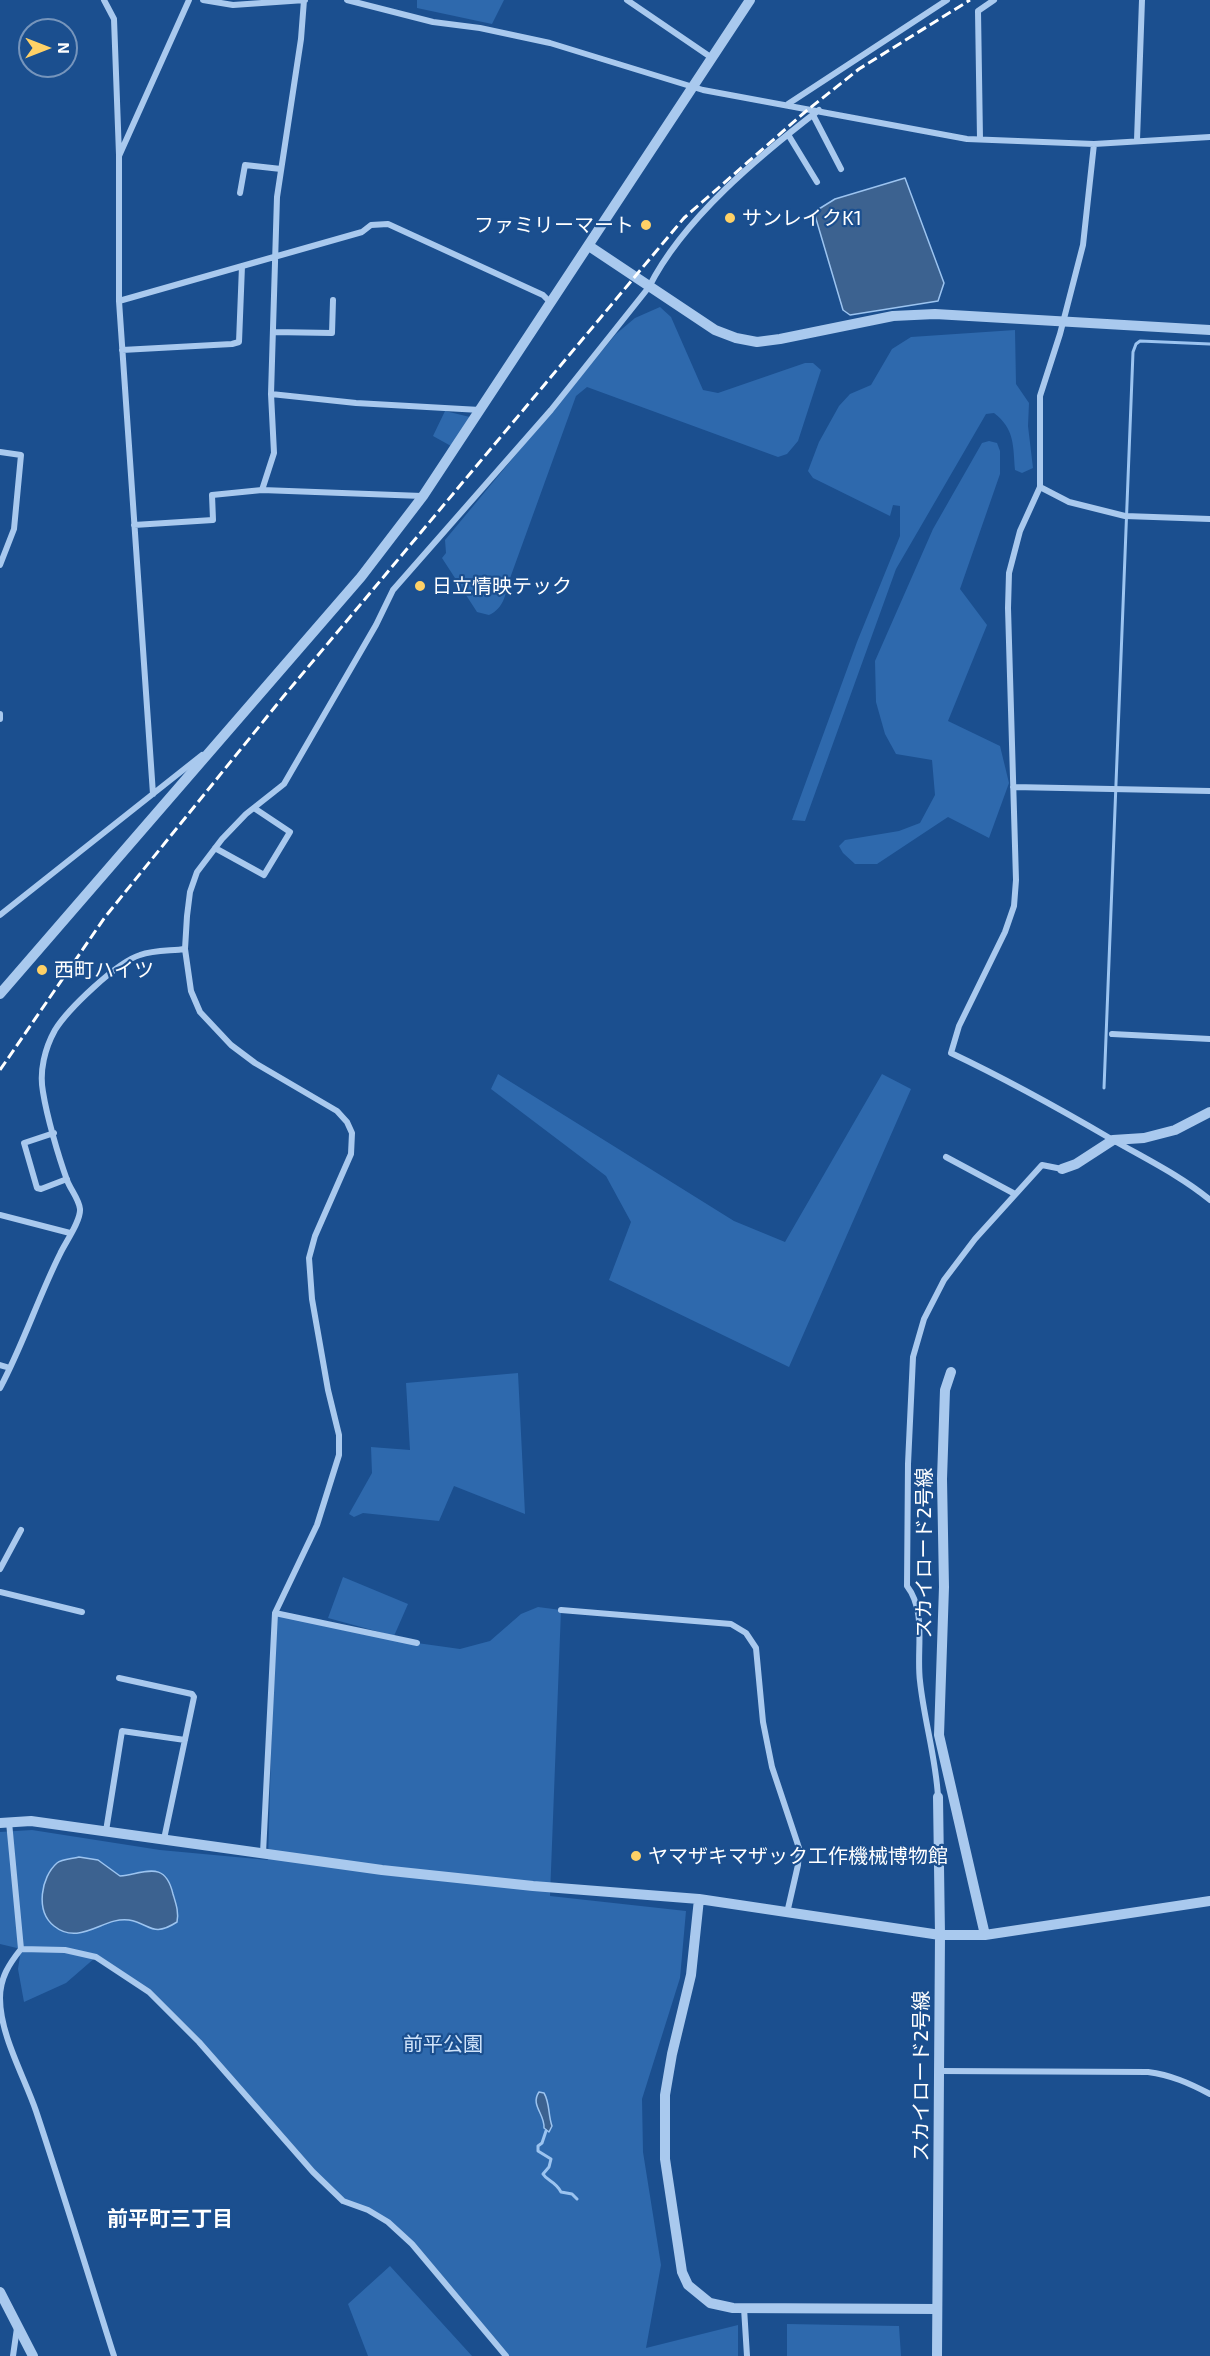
<!DOCTYPE html>
<meta charset="utf-8">
<style>
body{margin:0}
#map{position:relative;width:1210px;height:2356px;overflow:hidden;background:#1b4f8f;font-family:"Exo 2",sans-serif}
canvas{display:block}
.north{position:absolute;left:18px;top:18px;width:60px;height:60px;box-sizing:border-box;background:#1b4f8f;border:2px solid #7695bc;border-radius:50%;rotate:90deg;font-size:16px;font-weight:700;line-height:24px;text-align:center;color:#fff}
.north::after{content:'';display:block;margin:auto;width:21px;height:27px;background:#ffd166;clip-path:polygon(50% 0,100% 100%,50% 72%,0 100%)}
</style>
<div id="map">
<canvas width="1210" height="2356"></canvas>
<div class="north">N</div>
</div>
<script>
const context = document.querySelector('canvas').getContext('2d');
context.lineJoin = 'round';
function paint(path, color) { context.fillStyle = color; context.fill(path, 'evenodd'); }
function trace(path, color, width, dash) { context.strokeStyle = color; context.lineWidth = width; context.lineCap = dash ? 'butt' : 'round'; context.setLineDash(dash || []); context.stroke(path); }
function drawText(font, color, halo, rows, align = 'center') {
  context.font = font + ' "Exo 2","Noto Sans JP",sans-serif'; context.lineWidth = 4.5; context.setLineDash([]); context.textBaseline = 'middle'; context.strokeStyle = halo; context.fillStyle = color; for (const [text, x, y, turn = 0] of rows) {
    context.save(); context.translate(x, y); context.rotate((+turn || 0) * Math.PI / 180); context.textAlign = isNaN(turn) ? turn : align; if (halo) context.strokeText(text, 0, 0); context.fillText(text, 0, 0); context.restore();
  }
}
paint(new Path2D(`
 M417,0H504L492,24L417,8Z
 M660,307L671,317L703,390L718,393L805,363H813L821,370L798,441L787,454L778,457L587,387L576,396L509,581C505,596 504,608 489,615L477,612L442,558L446,553L445,540L616,334L635,318Z
 M1015,330L1016,384L1029,403L1028,426L1033,468L1022,473L1015,470C1013,446 1015,429 994,413L986,414L896,569L805,821L792,820L857,642L900,536V506L893,505L890,516L813,478L808,471L819,442L839,406L850,394L871,385L892,349L911,337Z
 M445,411L470,417L451,446L433,436Z
 M989,441L997,443L1000,451V474L960,589L987,625L948,721L1000,746L1009,783L989,838L948,817L877,864H855L843,853L839,846L845,840L899,831L920,823L935,795L932,760L896,754L885,734L876,702L875,661L933,529L982,443Z
 M498,1074L734,1221L785,1242L882,1074L911,1089L789,1367L609,1280L631,1222L606,1176L491,1089Z
 M518,1373L525,1514L454,1486L439,1521L363,1513L354,1517L349,1514L372,1473L371,1447L410,1450L406,1383Z
 M343,1577L408,1604L394,1636L328,1618Z
 M538,1607L561,1610L550,1896L686,1911L680,1978L642,2099L643,2152L661,2265L646,2348L738,2325V2356H507L412,2244L388,2222L343,2201L199,2042L149,1992L96,1957L66,1983L24,2002L18,1969L21,1949L0,1944V1832L32,1830L160,1850L268,1860L275,1613L417,1643L460,1649L490,1641L521,1614Z
 M390,2266L472,2356H368L348,2304Z
 M787,2324L899,2326L901,2356H787Z`), '#2e69ad');
const water = new Path2D(`
 M905,178L944,283L938,301L850,315L843,310L814,212L835,199Z
 M79,1857L98,1860L120,1876C146,1873 165,1860 173,1894C176,1904 179,1912 177,1922C152,1938 151,1924 129,1920C104,1916 80,1947 54,1926C35,1911 41,1877 57,1863C62,1859 72,1859 79,1857Z
 M539,2092L544,2093C550,2103 548,2115 552,2126L549,2132L544,2128C545,2114 530,2105 539,2092Z`);
paint(water, '#3c6290');
trace(water, '#9cc4f0', 1.5);
trace(new Path2D(`
 M1104,1088L1133,352L1136,344L1140,341L1210,344
 M546,2131L542,2143L538,2146V2151L551,2159L549,2167L543,2174C548,2182 554,2180 561,2192L572,2194L577,2199`), '#9cc4f0', 3);
trace(new Path2D(`
 M104,0L114,19L119,155
 M203,0L233,5L305,0
 M347,0L433,22L480,28L550,43L703,90L967,139L1094,144L1210,137
 M627,0L712,58
 M788,104L947,0
 M813,115L841,169
 M789,136L817,182
 M980,139L978,11L994,0
 M1137,140L1142,0
 M1094,144L1083,245L1060,334L1040,396V487L1020,531L1009,573L1008,608L1016,880L1014,906L1005,932L959,1026L951,1053C1006,1079 1060,1109 1113,1140C1146,1159 1181,1176 1210,1200
 M240,193L245,165L281,169
 M119,301L362,232L371,225L388,224L543,295L550,302
 M273,332L332,333L333,300
 M122,350L232,344L239,342L242,266
 M271,394L356,403L480,410
 M0,452L21,455L14,529L0,565
 M1040,487L1069,502L1125,516L1210,519
 M262,490L274,453L271,394L277,197L301,39L304,0
 M134,525L213,520L212,495L262,490L422,496
 M0,714V719
 M1013,787L1210,791
 M153,794L119,301V156L189,0
 M215,848L264,875L290,832L254,808
 M0,915L202,755
 M1112,1034L1210,1039
 M54,1133L24,1143L37,1188L41,1189L67,1179
 M946,1157L1015,1194
 M0,1215L70,1233
 M0,1365L10,1368
 M0,1388C23,1345 38,1298 60,1254C65,1243 81,1221 80,1209C79,1199 70,1189 67,1180C58,1155 47,1117 43,1092C39,1071 45,1048 55,1030C68,1009 117,962 140,955C154,950 171,951 185,949
 M0,1569L21,1530
 M0,1592L82,1612
 M561,1610L731,1624L746,1633L756,1648L763,1722L772,1767L799,1848L798,1865L787,1913
 M275,1613L417,1643
 M119,1678L192,1694L194,1697L164,1839
 M938,1797C936,1758 924,1720 920,1681C916,1650 927,1612 907,1586L908,1464L913,1357L924,1319L944,1280L975,1239L1042,1165L1062,1169
 M9,1822L21,1949C9,1964 0,1978 0,1998C0,2035 24,2076 36,2111C63,2192 88,2274 114,2356
 M106,1831L122,1731L185,1740
 M263,1853L275,1613L317,1525L339,1455V1435L328,1390L312,1299L309,1258L315,1236L351,1154L352,1133L347,1122L337,1111L255,1063L231,1045L200,1012L191,991L185,949L187,916L190,892L197,872L222,839L246,814L284,784L376,625L393,590L551,410L649,287C683,219 759,156 819,110
 M21,1949L65,1950L96,1957L149,1992L199,2042L313,2172L343,2201L368,2210L388,2222L412,2244L506,2356
 M939,2071L1148,2072C1171,2075 1189,2083 1210,2094
 M744,2308L747,2356
 M13,2356L17,2328`), '#a9c9ee', 6);
trace(new Path2D(`
 M589,246L715,330L736,338L757,342L780,339L893,316L935,314L1210,330
 M0,994L361,577L423,496L750,0
 M1062,1169L1076,1164L1113,1140L1144,1138L1175,1130L1210,1112
 M951,1372L945,1390L942,1479L944,1587L939,1735L985,1935
 M0,1823L31,1821L382,1870L533,1886L699,1899L940,1935H985L1210,1901
 M699,1899L691,1975L672,2054L665,2095V2159L682,2272L688,2285L710,2303L733,2308L937,2309
 M0,2292L33,2356
 M937,2356L940,1935L938,1797`), '#a9c9ee', 10);
trace(new Path2D(`
 M0,1070L105,917L283,697L684,218L805,112L859,69L970,0`), '#fff', 3, [10, 4.5]);
for (const [x, y, r, color] of [
 [730,218,6,"#ffd166"],
 [646,225,6,"#ffd166"],
 [420,586,6,"#ffd166"],
 [42,970,6,"#ffd166"],
 [636,1856,6,"#ffd166"]
]) { const dot = new Path2D(); dot.arc(x, y, r, 0, 2 * Math.PI); context.fillStyle = color; context.fill(dot); trace(dot, '#1b4f8f', 2); }
drawText('20px', '#fff', '#1b4f8f', [
 ["サンレイクK1",742,218],
 ["ファミリーマート",634,225,"right"],
 ["日立情映テック",432,586],
 ["西町ハイツ",54,970],
 ["ヤマザキマザック工作機械博物館",648,1856]
], 'left');
drawText('20px', '#fff', '#1b4f8f', [
 ["スカイロード2号線",924,1553,-90],
 ["スカイロード2号線",921,2076,-90]
]);
drawText('20px', '#cfe3fa', '#1b4f8f', [
 ["前平公園",443,2044]
]);
drawText('bold 21px', '#fff', '#1b4f8f', [
 ["前平町三丁目",170,2219]
]);
</script>
